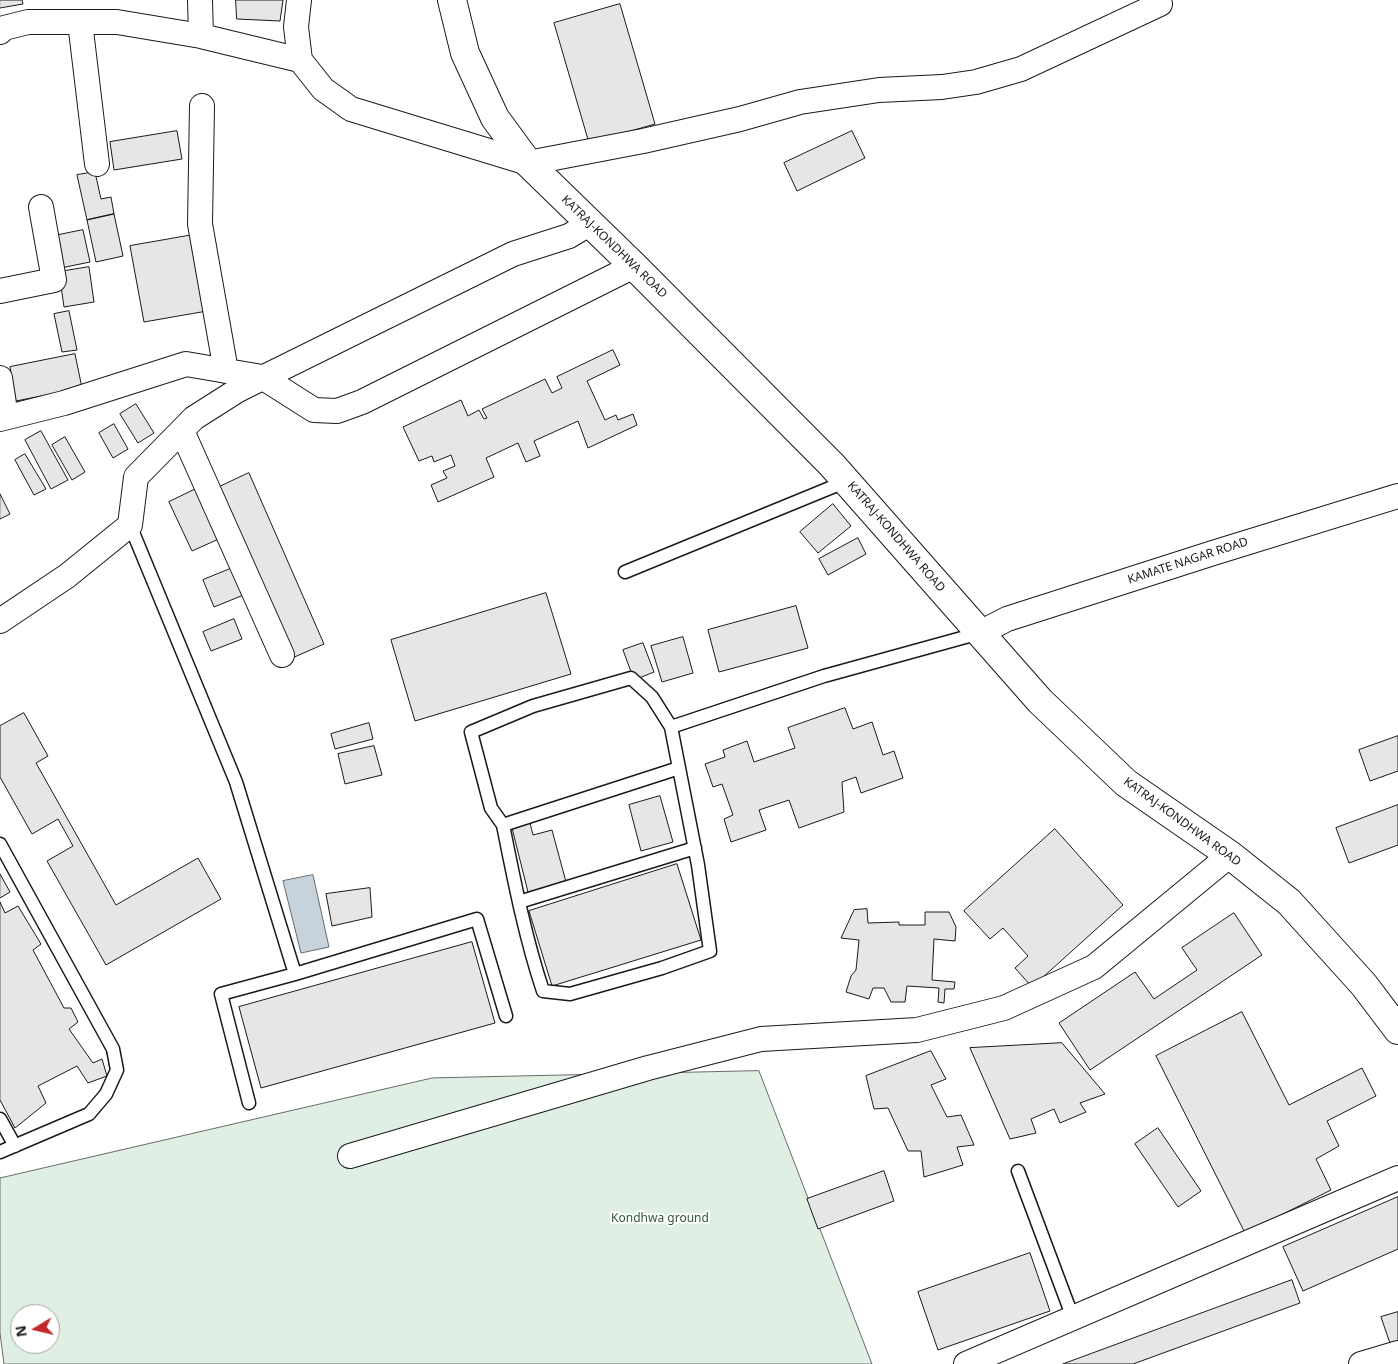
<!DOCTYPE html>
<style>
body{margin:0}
#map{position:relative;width:1398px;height:1364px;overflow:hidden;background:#fff;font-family:"Noto Sans",sans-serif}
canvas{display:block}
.north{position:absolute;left:10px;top:1304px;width:50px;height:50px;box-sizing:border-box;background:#fff;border:1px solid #a3a3a3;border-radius:50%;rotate:261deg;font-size:14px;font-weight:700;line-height:20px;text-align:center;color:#1a1a1a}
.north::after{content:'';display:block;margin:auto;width:18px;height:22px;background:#c62828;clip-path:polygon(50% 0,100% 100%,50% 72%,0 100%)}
</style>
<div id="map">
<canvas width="1398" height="1364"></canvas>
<div class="north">N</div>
</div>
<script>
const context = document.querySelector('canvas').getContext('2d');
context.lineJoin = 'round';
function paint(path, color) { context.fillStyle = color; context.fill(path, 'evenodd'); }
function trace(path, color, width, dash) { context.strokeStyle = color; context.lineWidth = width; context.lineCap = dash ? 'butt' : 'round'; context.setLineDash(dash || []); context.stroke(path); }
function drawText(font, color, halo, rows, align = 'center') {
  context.font = font + ' "Noto Sans",sans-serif'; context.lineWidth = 4; context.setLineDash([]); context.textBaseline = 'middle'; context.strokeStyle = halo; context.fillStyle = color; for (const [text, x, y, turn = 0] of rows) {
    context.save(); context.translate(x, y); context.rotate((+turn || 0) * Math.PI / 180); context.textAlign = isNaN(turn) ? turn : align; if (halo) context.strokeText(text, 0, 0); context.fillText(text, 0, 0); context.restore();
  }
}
const green = new Path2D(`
 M759,1071L872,1364H4L0,1333V1178L432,1078ZM20,1314H50V1344H20Z`);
paint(green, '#e0efe3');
trace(green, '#6a6a6a', 1);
const water = new Path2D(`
 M313,875L329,947L301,953L283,881Z`);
paint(water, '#c6d2dc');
trace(water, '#6a6a6a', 1);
const building = new Path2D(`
 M0,0H22L23,4L0,8Z
 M236,0H283L280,21L237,19Z
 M620,4L655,124L589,143L554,23Z
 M177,131L182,159L114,170L110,142Z
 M852,131L865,158L797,191L784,163Z
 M95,172L101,199L111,197L114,214L87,220L77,175Z
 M114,214L123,256L96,262L87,220Z
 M83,230L90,262L56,269L49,237Z
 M193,235L207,311L144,322L130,246Z
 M89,267L94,302L64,307L59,272Z
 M69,311L77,350L62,352L54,314Z
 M613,350L620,365L587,381L605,420L616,415L618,420L633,414L637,425L588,448L578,421L534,441L540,456L526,462L518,443L486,458L494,477L438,502L431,485L447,478L443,471L455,466L451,455L434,462L432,456L419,461L403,427L461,400L468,416L479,410L484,419L487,418L482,409L545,379L552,393L562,388L557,377Z
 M75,354L82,388L16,401L10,367Z
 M136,404L154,433L138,443L120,414Z
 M114,424L128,449L113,458L99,433Z
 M41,431L68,480L51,489L25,440Z
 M65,437L85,472L72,480L52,445Z
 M25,454L46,489L34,495L15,460Z
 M249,473L324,644L290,659L215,489Z
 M198,488L221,538L192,551L169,502Z
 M0,494L10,514L0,519Z
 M833,504L851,526L818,553L800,532Z
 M858,538L866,554L828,575L819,559Z
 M235,567L246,594L214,607L203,580Z
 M546,593L571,674L415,721L391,640Z
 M796,606L808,648L719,672L708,630Z
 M234,619L242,639L211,651L203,632Z
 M683,637L693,673L662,682L651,646Z
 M643,643L654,672L634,680L623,650Z
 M845,708L853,729L872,722L883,755L894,751L903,778L861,793L856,777L842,782L844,812L799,828L789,800L759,810L766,830L731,842L724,819L733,815L722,784L713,787L705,764L725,757L723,750L747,741L754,762L795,748L788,728Z
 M24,713L48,756L36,763L116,905L198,858L221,899L106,965L47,861L73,846L58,819L32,834L0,777V726Z
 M369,723L373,739L335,749L331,734Z
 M1398,736V771L1370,781L1359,750Z
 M374,746L382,775L345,784L338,754Z
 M660,796L673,842L641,851L629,805Z
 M1398,805V845L1349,863L1336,828Z
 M530,823L533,835L552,830L566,882L528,892L512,828Z
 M1055,829L1123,905L1032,987L1015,968L1028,956L1003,928L990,939L964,911Z
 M677,864L701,940L552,986L529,911Z
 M0,874L10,892L0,898Z
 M370,888L372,917L332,926L326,894Z
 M0,902L5,913L18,906L41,944L33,950L64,1008H71L78,1022L69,1029L93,1063L102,1059L107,1076L88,1083L77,1066L38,1086L46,1103L15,1128L0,1100Z
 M867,909L868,923L899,922V925H925V912H949L956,927L955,941L934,939L932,980L955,982L954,989H945L944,1003L938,1002L939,988L907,986L905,1002H891L884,988H873L869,999L846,992L851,976L856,970L859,940L841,938L854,910Z
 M1234,913L1262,955L1090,1070L1059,1023L1135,972L1154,999L1197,970L1182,948Z
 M472,942L495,1023L261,1088L239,1007Z
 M1242,1012L1289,1105L1362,1068L1376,1096L1327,1121L1339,1146L1316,1159L1331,1190L1245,1233L1156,1056Z
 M1062,1043L1105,1094L1080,1103L1086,1112L1060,1123L1054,1109L1031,1119L1036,1133L1010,1139L970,1048Z
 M931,1051L946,1079L931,1085L947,1117L961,1115L974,1145L957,1147L963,1165L924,1177L921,1151H908L888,1108L874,1109L866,1076Z
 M1158,1128L1201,1191L1178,1207L1135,1144Z
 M884,1171L894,1201L818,1229L807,1199Z
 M1398,1197V1249L1303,1291L1283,1247Z
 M1030,1253L1050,1311L938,1350L918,1292Z
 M1292,1280L1300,1303L1133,1364H1063Z
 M1398,1312V1353L1394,1355L1381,1317Z`);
paint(building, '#e6e6e6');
trace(building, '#1a1a1a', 1);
const lane = new Path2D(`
 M130,525L236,782L295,974
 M625,572L847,481
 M671,727L652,697L631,678L533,706L471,732L491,808L503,825L679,768L671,727L824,676L980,633
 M503,825C514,880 525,937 543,991L570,994L662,968L710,951L698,865L679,768
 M0,844L113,1049L117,1070L106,1094L89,1114L0,1152
 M519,902L695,848
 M249,1103L221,994L295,974L477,919L506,1016
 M0,1119L15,1146
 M1018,1171L1073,1318`);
const street = new Path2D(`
 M200,0L201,36
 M299,0L296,27L300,60L323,89L351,109L528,163L643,141L740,119L800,102L879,90L942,87L976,82L1021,69L1160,4L1158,0
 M80,22L97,164
 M0,32L4,28L28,22H117L201,36L300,60
 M202,106L200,224L226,371
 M0,291L54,280L41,207
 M0,378L6,417
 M0,419L64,403L186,364L262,377L314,410L337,411L362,402L634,266
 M182,431L282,655
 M0,621L67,576L130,525L136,477L194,418L238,390L513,254L569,236L589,224
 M980,633L1007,619L1213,553L1398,496
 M350,1156L648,1068L761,1039L917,1030L1004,1008L1094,967L1230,855
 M966,1364L1398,1178
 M1361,1364L1398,1353`);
const highway = new Path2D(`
 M452,0L465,53L495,118L528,163L634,266L832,465L1040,701L1126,783L1230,855L1289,902L1364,985L1398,1030`);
trace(lane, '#1a1a1a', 15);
trace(street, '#1a1a1a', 26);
trace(highway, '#1a1a1a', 30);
trace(lane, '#fff', 12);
trace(street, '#fff', 24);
trace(highway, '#fff', 28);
drawText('12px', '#1a1a1a', '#fff', [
 ["KATRAJ-KONDHWA ROAD",614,247,44],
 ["KATRAJ-KONDHWA ROAD",896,537,49],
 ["KAMATE NAGAR ROAD",1188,561,-18],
 ["KATRAJ-KONDHWA ROAD",1182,822,36]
]);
drawText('12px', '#2b5a34', '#fff', [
 ["Kondhwa ground",660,1219]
]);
</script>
